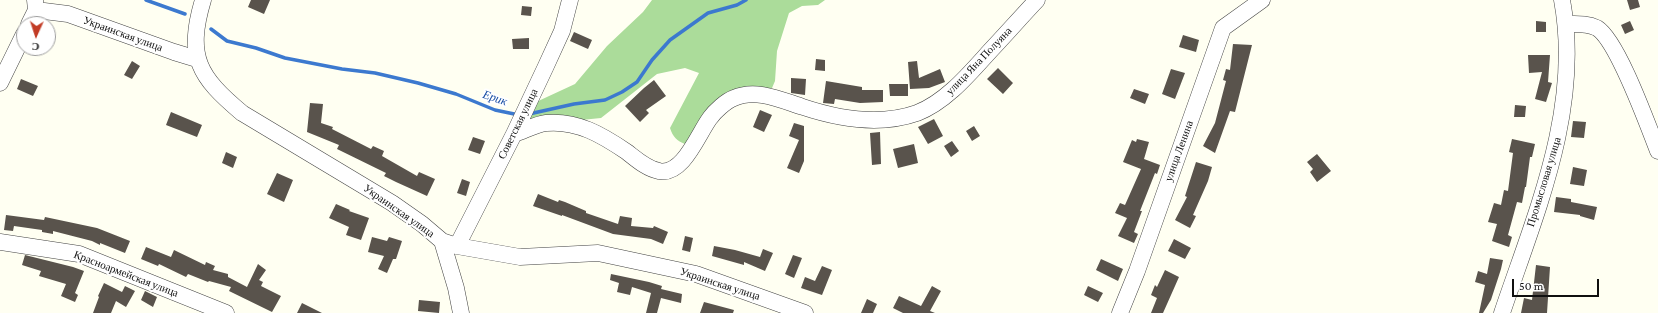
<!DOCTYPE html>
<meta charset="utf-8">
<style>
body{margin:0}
#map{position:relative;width:1658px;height:313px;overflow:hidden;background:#fffff2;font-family:"Crimson Pro",serif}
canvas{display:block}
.north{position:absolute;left:16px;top:16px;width:40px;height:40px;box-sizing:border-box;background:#fff;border:1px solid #9f9f9f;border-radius:50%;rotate:183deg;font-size:11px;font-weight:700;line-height:16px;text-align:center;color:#101010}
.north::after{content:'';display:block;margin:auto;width:14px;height:18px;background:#c23b25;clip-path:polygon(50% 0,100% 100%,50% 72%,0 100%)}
.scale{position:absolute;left:1512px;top:279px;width:87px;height:18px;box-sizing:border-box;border:2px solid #101010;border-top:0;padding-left:5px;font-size:12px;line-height:14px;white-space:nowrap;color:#101010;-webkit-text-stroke:3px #fff;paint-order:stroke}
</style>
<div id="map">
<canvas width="1658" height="313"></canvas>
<div class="north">С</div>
<div class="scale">50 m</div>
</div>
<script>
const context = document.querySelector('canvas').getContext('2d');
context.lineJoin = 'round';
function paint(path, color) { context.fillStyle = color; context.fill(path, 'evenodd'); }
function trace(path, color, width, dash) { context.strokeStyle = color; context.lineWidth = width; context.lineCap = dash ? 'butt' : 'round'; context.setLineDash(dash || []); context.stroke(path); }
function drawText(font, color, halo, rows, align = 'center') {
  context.font = font + ' "Crimson Pro",serif'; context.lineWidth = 4; context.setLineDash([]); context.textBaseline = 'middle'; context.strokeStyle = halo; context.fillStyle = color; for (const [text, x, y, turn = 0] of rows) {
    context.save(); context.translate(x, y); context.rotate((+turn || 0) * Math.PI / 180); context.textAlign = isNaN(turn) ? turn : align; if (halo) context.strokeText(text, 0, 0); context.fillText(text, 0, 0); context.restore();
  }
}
paint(new Path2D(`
 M652,0H825L818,5L802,6L789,13L777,51L775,81L772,88L739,89L685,144C677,141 673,137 670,128L699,73L685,68L657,74L601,118L521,126L534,103L575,84L607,46L643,12Z`), '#abdc9a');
trace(new Path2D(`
 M146,0L185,14
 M211,29L227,41L256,48L285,58L342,69L375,73L418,83L456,94L495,110L519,115
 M529,114L574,104L605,100L622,92L637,82L652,60L670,40L708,13L737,5L746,0`), '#3c79cf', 3.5);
paint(new Path2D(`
 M251,0H270L264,14L248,7Z
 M1627,0H1638L1640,7L1630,10Z
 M522,6L532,7L531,16L521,15Z
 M1536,21L1546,22V32H1536Z
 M1630,21L1634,30L1625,34L1621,25Z
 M574,32L592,40L588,49L570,41Z
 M1183,35L1199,40L1196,52L1179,47Z
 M529,38V49H513L512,39Z
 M1233,44L1252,45L1235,112L1230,111L1215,153L1203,146L1215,123L1226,81L1223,80L1226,69L1230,70Z
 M1528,55H1550L1548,82L1552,83L1546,102L1535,99L1542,72L1529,73Z
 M816,59L825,60V71L815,70Z
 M132,61L140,66L132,79L124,75Z
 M917,61L919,78L940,69L945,82L929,88L910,89L908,62Z
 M998,68L1013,83L1003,94L987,79Z
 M1171,69L1185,73L1175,99L1162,94Z
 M791,78L806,79L805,95L791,93Z
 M21,79L38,86L33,96L17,89Z
 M654,80L666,96L646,110L649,113L640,122L625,106L644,88Z
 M826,81L862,87V90H883V102L860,103L835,99L834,104L823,103Z
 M889,84H908V96H890Z
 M1134,89L1149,94L1145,104L1130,98Z
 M310,103L323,104L321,123L333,127L332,129L371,149L373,146L384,151L382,156L417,176L419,172L435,179L427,196L396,182L384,176L386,173L337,149L339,145L307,132Z
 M1515,105L1526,106L1525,117H1514Z
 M760,110L772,115L764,132L753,127Z
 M171,112L202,125L197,137L166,125Z
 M934,119L943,136L928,144L918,127Z
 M1573,121L1586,122L1584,138L1571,137Z
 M794,123L804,126V161L799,173L787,168L799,140L789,136Z
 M974,126L980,136L972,141L966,131Z
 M880,132L881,164L872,165L870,133Z
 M473,137L485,141L480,154L468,150Z
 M1137,139L1149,142L1144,159L1160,165L1157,174L1155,173L1140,211H1142L1134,232L1138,234L1134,243L1118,236L1127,218L1115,213L1120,203L1125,205L1141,169L1123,162L1132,140L1136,142Z
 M1512,139L1535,144L1532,157H1530L1526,187H1525L1522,203L1517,202L1508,235L1512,237L1509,247L1492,241L1497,224L1488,222L1494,203L1501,205L1504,190L1508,191L1513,153L1509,152Z
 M952,141L959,151L951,157L944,146Z
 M914,144L918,163L898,168L893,149Z
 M226,152L237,157L233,168L222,163Z
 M1317,154L1331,171L1317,182L1310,172L1313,169L1307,162Z
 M1196,162L1212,167L1208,181L1193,215L1196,216L1190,228L1175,220L1187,197L1185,196Z
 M1573,167L1587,170L1584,186L1570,184Z
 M277,173L293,180L284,202L267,194Z
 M462,179L470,182L466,196L457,193Z
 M538,194L558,202L559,200L565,202L586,211V213L618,224L620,216L632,218L631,226L653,228L654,226L668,232L663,244L651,239L613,234L562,215V216L533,206Z
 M1556,197L1571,199V202L1597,207L1594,220L1580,216V215L1554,212Z
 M336,204L350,210L349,211L369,218L361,240L346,235L349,227L329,218Z
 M6,215L44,220L45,217L97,228L130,241L125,253L100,243V245L92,241L53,231V234L42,232V230L14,226L13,231L4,230Z
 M685,236L693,238L690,252L682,250Z
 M372,237L387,241L389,237L402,241L396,259H393L387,273L378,269L384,256L368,252Z
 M1174,239L1191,248L1185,259L1168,251Z
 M714,246L735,250L760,257L763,249L773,253L765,271L744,262V265L712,256Z
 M146,247L171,257L174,250L205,265L206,262L215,266L213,270L228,274V277L247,287L258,264L266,270L259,280L263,282L261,286L281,296L272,312L229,291L231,287L209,281L208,282L188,274L186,277L159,264L158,266L141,259Z
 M25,255L73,267L84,271L75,293L78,295L75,302L61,296L66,284L39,276L41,271L22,265Z
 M793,255L802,258L794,278L785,274Z
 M1490,258L1503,260L1501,269L1491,300L1483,313H1479L1485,285L1475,282L1478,271L1487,274Z
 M1101,259L1123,269L1118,281L1096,270Z
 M1536,265L1550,267L1547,313H1521L1524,298L1532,300Z
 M822,266L832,270L822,295L801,288L805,277L815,281Z
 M1165,270L1179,277L1163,313H1151L1157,298L1151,295L1155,285L1157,287Z
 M611,274L649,282L662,286L661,289L682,294L681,303L661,298L657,313H646L651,293L632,287L630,295L617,292L619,283L610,280Z
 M104,283L122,292L125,286L135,291L126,307L116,301L111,313H93L99,297L98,296Z
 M932,286L941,291L930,311L935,313H903L893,308L899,296L921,306Z
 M1088,286L1103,293L1098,302L1084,295Z
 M145,291L157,297L153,307L141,300Z
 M867,299L877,304L873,313H861Z
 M419,300L440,302L439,313L418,311Z
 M704,302L734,310L733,313H700Z
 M302,303L322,313H297Z`), '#59534c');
const minor = new Path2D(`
 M203,0C186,57 199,77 242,113L392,203L422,224L442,241L457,246L520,257L598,253L696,274L805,313
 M36,10L68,14L174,52L197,59
 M29,24L36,10L35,0
 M1567,24C1577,24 1587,23 1597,28C1618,41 1648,126 1658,151
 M0,83L24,34
 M514,134C524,131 536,124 546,123C577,120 602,135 627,152C636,159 647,169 659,171C683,176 698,134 710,118C715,111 726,101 734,98C756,88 781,100 803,107C839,119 880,126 917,113C946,102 970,73 990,51C1006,34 1021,17 1037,0
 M442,241L456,288L461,313
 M0,242L79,254L226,313
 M457,246L514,134L546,66L562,31L570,0
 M1120,313L1137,271L1223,28L1262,0
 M1502,313C1536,212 1582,108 1562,0`);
trace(minor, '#434343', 17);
trace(minor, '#fff', 16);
drawText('11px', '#101010', '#fff', [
 ["Украинская улица",123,34,20],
 ["улица Яна Полуяна",979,61,-46],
 ["Советская улица",518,124,-64],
 ["улица Ленина",1179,151,-70],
 ["Промысловая улица",1544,182,-73],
 ["Украинская улица",399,211,35],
 ["Красноармейская улица",126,274,21],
 ["Украинская улица",720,284,18]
]);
drawText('italic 12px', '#164ca4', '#fff', [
 ["Ерик",495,98,19]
]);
</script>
